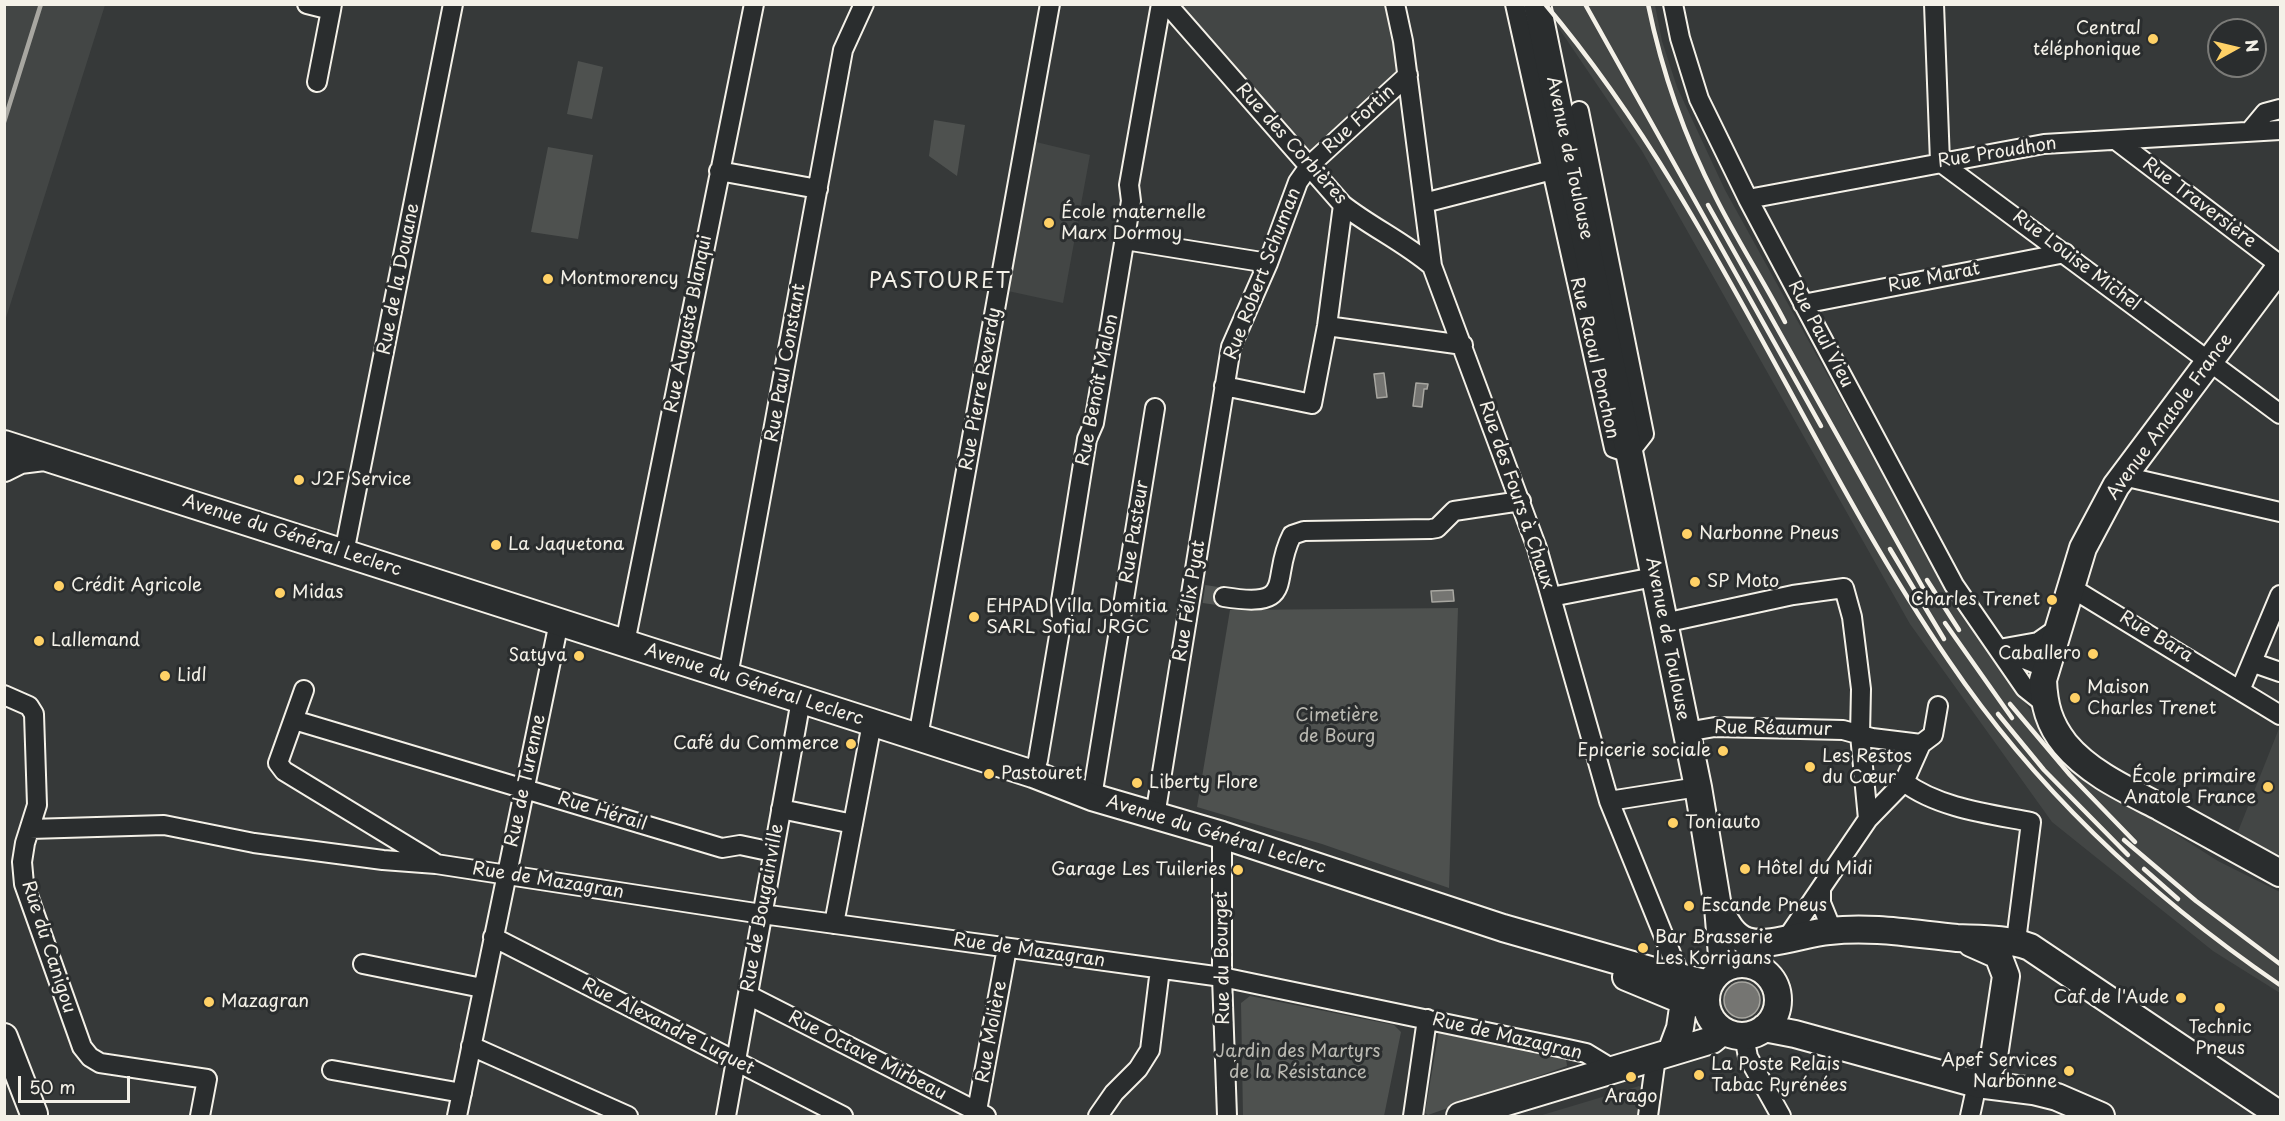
<!DOCTYPE html>
<meta charset="utf-8">
<style>
body{margin:0}
#map{position:relative;width:2285px;height:1121px;overflow:hidden;background:#363939;font-family:"Playpen Sans",sans-serif}
canvas{display:block}
.frame{position:absolute;inset:0;border:6px solid #f4f1e8;pointer-events:none}
.north{position:absolute;left:2207px;top:18px;width:60px;height:60px;box-sizing:border-box;background:#2a2d2e;border:2px solid #7b7b78;border-radius:50%;rotate:82deg;font-size:16px;font-weight:700;line-height:24px;text-align:center;color:#f4f1e8}
.north::after{content:'';display:block;margin:auto;width:21px;height:27px;background:#ffd166;clip-path:polygon(50% 0,100% 100%,50% 72%,0 100%)}
.scale{position:absolute;left:18px;top:1076px;width:112px;height:27px;box-sizing:border-box;border:3px solid #f4f1e8;border-top:0;padding-left:8px;font-size:18px;line-height:21px;white-space:nowrap;color:#f4f1e8;-webkit-text-stroke:4px #2a2d2e;paint-order:stroke}
</style>
<div id="map">
<canvas width="2285" height="1121"></canvas>
<div class="frame"></div>
<div class="north">N</div>
<div class="scale">50 m</div>
</div>
<script>
const context = document.querySelector('canvas').getContext('2d');
context.lineJoin = 'round';
function paint(path, color) { context.fillStyle = color; context.fill(path, 'evenodd'); }
function trace(path, color, width, dash) { context.strokeStyle = color; context.lineWidth = width; context.lineCap = dash ? 'butt' : 'round'; context.setLineDash(dash || []); context.stroke(path); }
function drawText(font, color, halo, rows, align = 'center') {
  context.font = font + ' "Playpen Sans",sans-serif'; context.lineWidth = 6; context.setLineDash([]); context.textBaseline = 'middle'; context.strokeStyle = halo; context.fillStyle = color; for (const [text, x, y, turn = 0] of rows) {
    context.save(); context.translate(x, y); context.rotate((+turn || 0) * Math.PI / 180); context.textAlign = isNaN(turn) ? turn : align; if (halo) context.strokeText(text, 0, 0); context.fillText(text, 0, 0); context.restore();
  }
}
paint(new Path2D(`
 M5,4L105,5L5,321L4,5Z
 M1178,5H1388L1402,75L1309,160Z
 M1536,5H1655L1662,41L1677,87L1725,190L1947,591L2064,758L2111,793L2218,861L2280,892V993L2213,951L2052,822L1910,624L1642,151L1558,27Z
 M1036,142L1090,155L1063,303L1008,291Z
 M2280,726V856L2237,834Z
 M1639,1086L1645,1091L1639,1116H1539Z`), '#434645');
paint(new Path2D(`
 M578,61L603,67L592,119L567,114Z
 M934,120L965,125L957,176L929,156Z
 M548,147L593,155L578,239L531,232Z
 M1458,608L1449,888L1322,844L1197,807L1230,610Z
 M1250,996L1394,1025L1401,1032L1384,1116H1243L1241,1003Z
 M1439,1030L1562,1055L1566,1059L1567,1066L1428,1115L1425,1113Z`), '#4e514f');
const water = new Path2D(`
 M1384,373L1387,397L1377,398L1374,374Z
 M1416,383L1428,384L1427,389H1424L1422,407L1413,406Z
 M1453,590L1454,601L1432,602L1431,591Z
 M1724 1000a18 18 0 1 1 36 0a18 18 0 1 1-36 0Z`);
paint(water, '#757572');
trace(water, '#a8a7a1', 1.5);
trace(new Path2D(`
 M4,122L41,4`), '#a8a7a1', 4.5);
trace(new Path2D(`
 M1204,594L1224,597`), '#525553', 18, [18, 9]);
const minor = new Path2D(`
 M307,4L331,10L332,4
 M1167,4L1343,205C1371,227 1404,242 1432,266
 M1395,4L1403,41L1432,266L1537,548L1609,801L1680,976
 M1515,4L1552,170
 M1673,4L1680,38L1699,99L1748,199L1817,329L1954,585L2025,688L2044,703
 M1934,4L1940,162L2280,414
 M317,82L331,10
 M2250,131L2265,113L2280,109
 M2117,141L2280,265
 M719,171L818,189
 M1748,199L2044,144L2280,130
 M1424,203L1552,170L1614,448L1629,453L1644,434L1579,111
 M1125,240L1268,263
 M1803,304L2065,253
 M1327,326L1463,345
 M1224,386L1312,404L1327,326L1343,205
 M2123,476L2280,512
 M344,553L453,4
 M2070,587L2280,715
 M1224,597C1299,609 1269,579 1292,535L1304,531L1431,529L1437,528L1454,511L1521,501
 M1551,597L1654,577
 M1664,623L1793,595L1844,588L1852,617L1861,689L1860,735L1868,819
 M625,643L754,4
 M1999,649L2038,642L2058,628
 M1999,649L2046,668
 M2254,663L2280,672
 M728,676L843,50L864,4
 M2241,688L2280,595
 M304,690L278,763L284,771L435,863
 M4,695L29,706L34,714L37,805L25,843L22,862L24,884L82,1047L90,1057L100,1063L207,1079L200,1116
 M294,720L722,848L740,845L773,852
 M1686,732L1715,727L1843,730L1872,738L1921,744
 M918,737L1050,4
 M1033,774L1038,760L1062,618L1061,601L1087,439L1094,423L1131,201L1129,185L1161,4
 M1904,782C1938,808 1990,814 2031,822L2016,941
 M1092,797L1155,408
 M1609,801L1698,787
 M781,809L853,824
 M1155,816L1231,347L1268,263L1298,182L1310,165L1408,75
 M30,829L164,825L254,843L383,860L436,864L762,914L1222,977L1568,1049L1586,1053L1614,1070
 M1222,835V977L1227,1116
 M1821,889V903L1832,930
 M834,924L872,723
 M493,937L843,1116
 M1787,938L1868,819L1904,782L1921,744L1933,735L1938,706
 M363,964L482,988
 M748,995L986,1116
 M1744,1036L1748,1057L1781,1116
 M471,1046L628,1116
 M332,1070L462,1093
 M457,1116L559,622
 M726,1116L801,700
 M976,1116L1007,948
 M1098,1116L1114,1093L1138,1069L1150,1050L1160,969
 M1413,1116L1427,1019
 M1648,1116L1656,1057
 M1970,1116L1977,1084`);
const secondary = new Path2D(`
 M1537,4L1698,787L1718,907L1723,968
 M2280,267L2116,486L2083,548L2043,680C2044,705 2049,724 2065,744C2089,773 2127,790 2160,807C2200,829 2240,851 2280,873
 M4,444L1033,774L1092,797L1222,835L1503,928L1657,972L1709,984
 M4,468L20,460L44,457
 M1718,907C1725,920 1732,936 1747,941C1769,948 1805,933 1829,931C1873,926 1914,934 1957,938C1982,939 2007,938 2030,947L2280,1115
 M1971,943L1998,955L2006,976L1993,1063L1977,1084
 M1706 1000a36 36 0 1 1 72 0a36 36 0 1 1-72 0Z
 M1626,977L1684,1001L1706,1005
 M1764,1028L1795,1034L1977,1084L2033,1091L2057,1097L2101,1116
 M4,1037L34,1114
 M1671,1052L1680,1028L1684,1001
 M1460,1116L1712,1040L1723,1031`);
trace(minor, '#f4f1e8', 22);
trace(secondary, '#f4f1e8', 30);
trace(minor, '#2a2d2e', 18);
trace(secondary, '#2a2d2e', 26);
trace(new Path2D(`
 M1545,4C1712,202 1804,449 1949,661C2037,791 2151,897 2280,985
 M1585,4L1821,426
 M1648,4C1662,72 1684,136 1716,198C1737,240 1763,280 1785,322
 M1708,205L1927,595
 M1890,549L1944,639
 M1927,580L1959,630
 M1945,623L2012,718
 M2010,704L2070,775L2135,842
 M1998,714L2044,770L2128,855
 M2124,840L2196,901L2280,964
 M2144,869L2178,899`), '#f4f1e8', 4.5);
for (const [x, y, r, color] of [
 [2153,39,6,"#ffd166"],
 [1049,223,6,"#ffd166"],
 [548,279,6,"#ffd166"],
 [299,480,6,"#ffd166"],
 [1687,534,6,"#ffd166"],
 [496,545,6,"#ffd166"],
 [1695,582,6,"#ffd166"],
 [59,586,6,"#ffd166"],
 [280,593,6,"#ffd166"],
 [2052,600,6,"#ffd166"],
 [974,617,6,"#ffd166"],
 [39,641,6,"#ffd166"],
 [2093,654,6,"#ffd166"],
 [579,656,6,"#ffd166"],
 [165,676,6,"#ffd166"],
 [2075,698,6,"#ffd166"],
 [851,744,6,"#ffd166"],
 [1723,751,6,"#ffd166"],
 [1810,767,6,"#ffd166"],
 [989,774,6,"#ffd166"],
 [1137,783,6,"#ffd166"],
 [2268,787,6,"#ffd166"],
 [1673,823,6,"#ffd166"],
 [1745,869,6,"#ffd166"],
 [1238,870,6,"#ffd166"],
 [1689,906,6,"#ffd166"],
 [1643,948,6,"#ffd166"],
 [2181,998,6,"#ffd166"],
 [209,1002,6,"#ffd166"],
 [2220,1008,6,"#ffd166"],
 [2069,1071,6,"#ffd166"],
 [1699,1075,6,"#ffd166"],
 [1631,1077,6,"#ffd166"]
]) { const dot = new Path2D(); dot.arc(x, y, r, 0, 2 * Math.PI); context.fillStyle = color; context.fill(dot); trace(dot, '#2a2d2e', 2); }
drawText('18px', '#f4f1e8', '#2a2d2e', [
 ["Central",2141,29,"right"],
 ["téléphonique",2141,50,"right"],
 ["École maternelle",1061,213],
 ["Marx Dormoy",1061,234],
 ["Montmorency",560,279],
 ["J2F Service",311,480],
 ["Narbonne Pneus",1699,534],
 ["La Jaquetona",508,545],
 ["SP Moto",1707,582],
 ["Crédit Agricole",71,586],
 ["Midas",292,593],
 ["Charles Trenet",2040,600,"right"],
 ["EHPAD Villa Domitia",986,607],
 ["SARL Sofial JRGC",986,628],
 ["Lallemand",51,641],
 ["Caballero",2081,654,"right"],
 ["Satyva",567,656,"right"],
 ["Lidl",177,676],
 ["Maison",2087,688],
 ["Charles Trenet",2087,709],
 ["Café du Commerce",839,744,"right"],
 ["Epicerie sociale",1711,751,"right"],
 ["Les Restos",1822,757],
 ["du Cœur",1822,778],
 ["Pastouret",1001,774],
 ["École primaire",2256,777,"right"],
 ["Anatole France",2256,798,"right"],
 ["Liberty Flore",1149,783],
 ["Toniauto",1685,823],
 ["Hôtel du Midi",1757,869],
 ["Garage Les Tuileries",1226,870,"right"],
 ["Escande Pneus",1701,906],
 ["Bar Brasserie",1655,938],
 ["Les Korrigans",1655,959],
 ["Caf de l'Aude",2169,998,"right"],
 ["Mazagran",221,1002],
 ["Technic",2220,1028,"center"],
 ["Pneus",2220,1049,"center"],
 ["Apef Services",2057,1061,"right"],
 ["Narbonne",2057,1082,"right"],
 ["La Poste Relais",1711,1065],
 ["Tabac Pyrénées",1711,1086],
 ["Arago",1631,1097,"center"]
], 'left');
drawText('18px', '#f4f1e8', '#2a2d2e', [
 ["Rue Fortin",1359,120,-43],
 ["Rue des Corbières",1291,144,48],
 ["Rue Proudhon",1997,153,-9],
 ["Avenue de Toulouse",1569,158,78],
 ["Rue Traversière",2199,203,37],
 ["Rue Louise Michel",2076,261,37],
 ["Rue Robert Schuman",1263,274,-69],
 ["Rue Marat",1934,278,-11],
 ["Rue de la Douane",399,279,-79],
 ["Rue Auguste Blanqui",689,324,-79],
 ["Rue Paul Vieu",1820,334,62],
 ["Rue Raoul Ponchon",1594,358,77],
 ["Rue Paul Constant",786,363,-80],
 ["Rue Pierre Reverdy",981,389,-80],
 ["Rue Benoît Malon",1098,390,-79],
 ["Avenue Anatole France",2170,417,-54],
 ["Rue des Fours à Chaux",1516,495,71],
 ["Rue Pasteur",1135,532,-81],
 ["Avenue du Général Leclerc",292,536,18],
 ["Rue Félix Pyat",1190,601,-81],
 ["Rue Bara",2156,637,31],
 ["Avenue de Toulouse",1667,639,79],
 ["Avenue du Général Leclerc",754,685,18],
 ["Rue Réaumur",1773,729,1],
 ["Rue de Turenne",526,781,-78],
 ["Rue Hérail",602,812,17],
 ["Avenue du Général Leclerc",1216,835,17],
 ["Rue de Mazagran",548,881,9],
 ["Rue de Bougainville",763,908,-80],
 ["Rue du Canigou",48,947,72],
 ["Rue de Mazagran",1029,951,8],
 ["Rue du Bourget",1223,958,-91],
 ["Rue Alexandre Luquet",668,1027,27],
 ["Rue Molière",992,1032,-80],
 ["Rue de Mazagran",1507,1037,13],
 ["Rue Octave Mirbeau",867,1056,27]
]);
drawText('18px', '#bab9b2', '#2a2d2e', [
 ["Cimetière",1337,716],
 ["de Bourg",1337,737],
 ["Jardin des Martyrs",1298,1052],
 ["de la Résistance",1298,1073]
]);
context.letterSpacing = '1.5px';
drawText('21px', '#f4f1e8', '#2a2d2e', [
 ["PASTOURET",940,282]
]);
context.letterSpacing = '0px';
</script>
